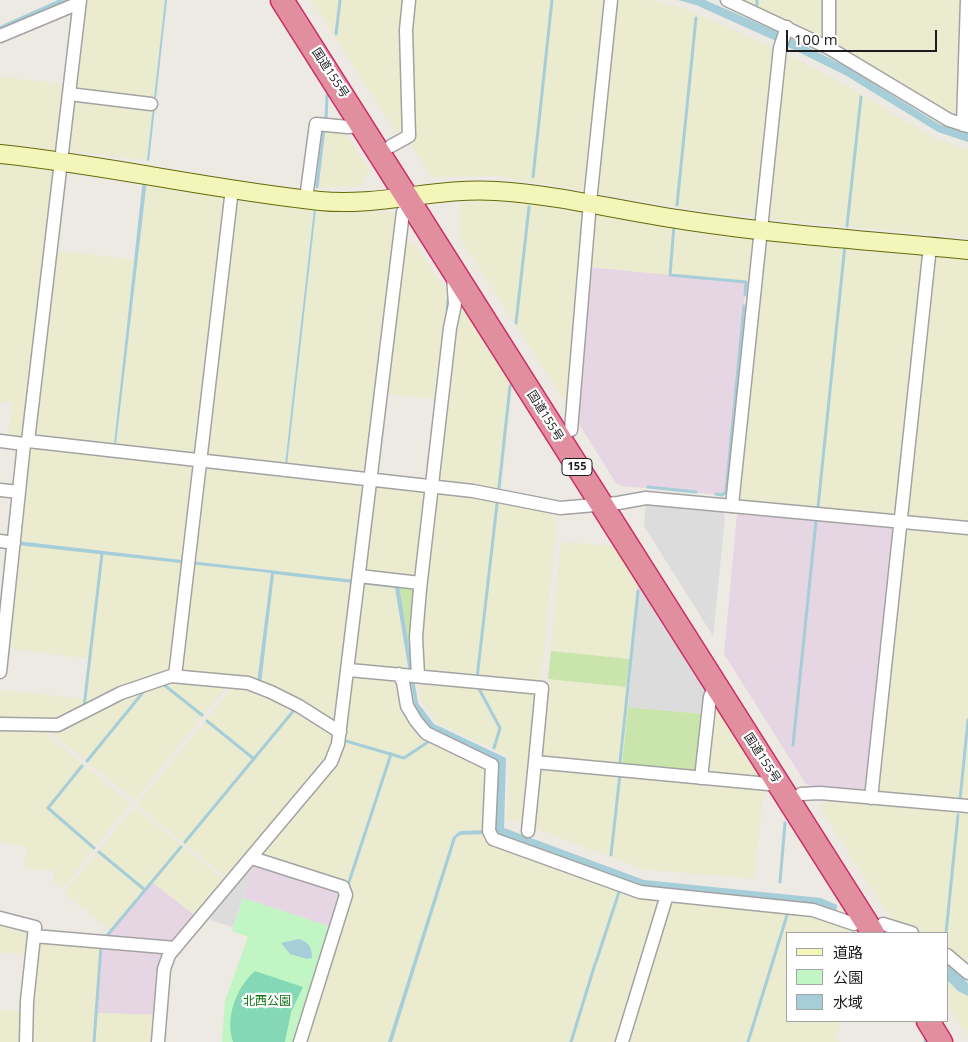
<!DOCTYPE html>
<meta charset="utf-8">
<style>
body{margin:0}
#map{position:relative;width:968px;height:1042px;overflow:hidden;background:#ede9e3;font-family:"Open Sans","Noto Sans JP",sans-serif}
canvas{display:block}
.legend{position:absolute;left:786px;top:932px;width:162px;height:90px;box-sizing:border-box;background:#fff;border:1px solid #a4a4a4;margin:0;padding:6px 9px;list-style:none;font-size:15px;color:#1c1c1c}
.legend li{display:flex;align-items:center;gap:10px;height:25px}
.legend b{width:25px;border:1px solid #a4a4a4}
.scale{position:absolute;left:786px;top:30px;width:151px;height:22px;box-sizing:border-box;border:2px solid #1c1c1c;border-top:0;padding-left:6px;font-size:15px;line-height:18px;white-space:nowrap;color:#1c1c1c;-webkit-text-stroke:4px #fff;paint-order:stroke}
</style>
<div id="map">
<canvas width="968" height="1042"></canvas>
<ul class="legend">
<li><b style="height:6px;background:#f4f5b8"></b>道路</li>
<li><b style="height:14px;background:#c1f6c4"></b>公園</li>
<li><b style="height:14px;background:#a5ced9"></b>水域</li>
</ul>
<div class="scale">100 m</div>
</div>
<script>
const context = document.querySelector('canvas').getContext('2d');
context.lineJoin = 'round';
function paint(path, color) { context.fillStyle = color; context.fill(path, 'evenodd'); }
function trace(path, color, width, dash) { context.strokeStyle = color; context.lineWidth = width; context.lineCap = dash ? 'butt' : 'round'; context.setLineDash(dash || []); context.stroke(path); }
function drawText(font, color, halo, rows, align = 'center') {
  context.font = font + ' "Open Sans","Noto Sans JP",sans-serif'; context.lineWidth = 4.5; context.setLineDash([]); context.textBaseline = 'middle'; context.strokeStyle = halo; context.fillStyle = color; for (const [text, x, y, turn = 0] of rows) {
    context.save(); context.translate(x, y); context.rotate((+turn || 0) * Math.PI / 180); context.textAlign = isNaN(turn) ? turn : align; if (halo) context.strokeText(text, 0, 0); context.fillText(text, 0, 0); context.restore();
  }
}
paint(new Path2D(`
 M589,267L746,282L726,492L722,495L623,486L616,483L574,416Z
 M743,511L893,527L896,530L869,786L865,791L812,787L806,784L724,654L737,515Z
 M258,866L338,890L341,897L331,927L243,898L253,867Z
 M151,881L197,917L171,945L102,940Z
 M102,944L169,949L156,1015L97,1013Z`), '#e6d5e3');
paint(new Path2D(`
 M88,0H165L154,100L76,91L73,87L83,5L88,3Z
 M311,0H407L406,130L398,136Z
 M411,0H610L588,192L498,176L430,177L413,148Z
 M614,0H649L686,9L776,49L757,216L712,213L595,193Z
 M739,0H825V35L821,38Z
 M833,0H964L960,114L942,109L840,48L834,39Z
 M786,53L861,94L933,138L968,149V238L771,219L768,216Z
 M0,76L67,85L59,152L0,146Z
 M71,98L153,106L147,160L65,150Z
 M327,127L343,129L369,169L361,186L319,188Z
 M0,162L53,167L57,171L27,432L22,437L8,436L12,403L0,402Z
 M147,180L222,192L228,198L199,450L193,455L116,444Z
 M239,196L282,205L314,209L285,465L207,456L233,200Z
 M461,199H488L578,207L587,213L568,407L461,239Z
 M316,209L397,212L369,467L358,475L287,465Z
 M597,211L755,238L751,283L589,267L593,216Z
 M773,236L922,250L926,257L899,517L742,501L739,493L765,241Z
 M406,241L417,245L450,298L439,399L385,394Z
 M53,250L134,260L114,444L33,434Z
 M936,253L968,256V524L904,518L932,258Z
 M464,309L513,386L501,489L474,483L442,481L437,474L458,310Z
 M35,445L193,465L196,469L185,560L21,541L31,448Z
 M203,466L358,484L366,493L355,580L190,561Z
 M377,488L425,491L414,581L362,574L371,495Z
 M437,492L473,496L531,510L550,512L557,518L541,680L536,684L421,672L419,637Z
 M904,526L968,532V800L879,792L876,790Z
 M566,542L614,546L638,583L630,659L551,651L561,544Z
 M17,545L185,563L173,674L56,723L0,721V690L86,699L91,659L5,648Z
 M189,563L271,573L257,683L177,674Z
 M274,574L355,583L336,727L261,684Z
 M361,584L395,588L408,672L353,667Z
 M354,674L398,678L411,721L490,767L485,830L460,831L453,837L388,1042H303L352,889L349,884L260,857L343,746L351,677Z
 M173,679L228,685L135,800L50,732L49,728L83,713Z
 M548,679L630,688L622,765L546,758L539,752Z
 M424,680L536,689L526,826L507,818L510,757L437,722L421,700L418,685Z
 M234,686L269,694L335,733L326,760L229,879L138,806V803Z
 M718,709L761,779L705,775L713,710Z
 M0,726L39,728L130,803L63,888L54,882L55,871L24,868L27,847L0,842Z
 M543,765L764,787L754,879L643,869L531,827L537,769Z
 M827,799L968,811V970L947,952V933H917L894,923L820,808Z
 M133,809H137L227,882L197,917L151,881L110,930L64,893Z
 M485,834V838L639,894L787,909L856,927L859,933H787V1021H841L835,1040L840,1042H392L456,838L460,835Z
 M0,923L28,930L31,933L29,954L0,953Z
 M39,938L102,944L97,1013L156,1015L153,1042H29Z
 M947,980L958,991L968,996V1038L947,1004Z
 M0,1010L22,1012V1042H0Z`), '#eaebcf');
paint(new Path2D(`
 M399,585H417L413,672Z
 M551,651L630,659L626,687L548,679Z
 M628,707L704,714L695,772L622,765Z`), '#c9e5ab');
paint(new Path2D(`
 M243,898L331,927L296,1042H222L225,1001L248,937L232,931Z`), '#c1f6c4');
paint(new Path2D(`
 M255,971L303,987L291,1012L285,1042H233C225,1018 236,987 255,971Z`), '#84d8b6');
paint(new Path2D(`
 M650,502L722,509L725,516L713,636L644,526L646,506Z
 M638,583L706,693L704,714L628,707Z
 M253,867L233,927L210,920L214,910Z`), '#dcdcdc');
paint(new Path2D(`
 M58,0H74L0,32V26Z
 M165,0H167L149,161L147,160Z
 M678,0H705L776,31L845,66L939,124L965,133L968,52V142L938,132L845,75L776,41L696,5Z
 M143,179L147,180L116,444H114Z
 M314,209H316L287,465H285Z
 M17,541L399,585L418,703L434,724L506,758L504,828L644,880L821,898L837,905L836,915L642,890L493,836L498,763L433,732L415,708L395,588L274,574L261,684L257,683L271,573L17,545Z
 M485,830V834L460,835L456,838L392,1042H388L453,837L460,831Z
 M299,939C309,942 312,948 312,958L307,959L290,954L281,943Z
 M947,964L968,983V996L958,991L947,980Z`), '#a5ced9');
trace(new Path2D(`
 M757,5V0
 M336,34L340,0
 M326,120L327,95
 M533,177L552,0
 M317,187L324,129
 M677,205L696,18
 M674,225L670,275L746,282L745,295
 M847,226L861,97
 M447,314L448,300
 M516,323L529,207
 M648,487L696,492
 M499,488L510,386
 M716,494L722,495L726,492L744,306
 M818,507L845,245
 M477,678L497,504
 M163,684L202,715
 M478,687L500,728L494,748
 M84,707L102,554
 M207,721L254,759
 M346,741L404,758L428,742
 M793,745L816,521
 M87,761L145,690
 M620,762L638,591
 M82,766L48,808L94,848
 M960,800L968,720
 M185,842L295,709
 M99,852L145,890
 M611,855L620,774
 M349,882L391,754
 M780,882L785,823
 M946,933L958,815
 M105,938L181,847
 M596,962L620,889
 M94,1042L101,946
 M571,1042L595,964
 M748,1042L788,912
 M925,1042V1040`), '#a5ced9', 3);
const street = new Path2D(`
 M727,0L829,48L949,120L968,126
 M829,0V48
 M0,36L79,3
 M69,94L151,104
 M963,125L967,0
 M391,146L409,136L406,30L409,0
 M306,199L316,124L348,127L363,126
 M571,430L590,202L611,0
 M0,441L24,444L28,441L473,491L560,508L618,503L646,498L968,528
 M28,441L80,0
 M0,490L19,492
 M732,505L780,48L787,27
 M0,541L14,543
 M359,576L420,583
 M349,670L542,688L535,762L779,785
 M0,672L24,444
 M399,674L403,682L407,706L416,721L426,733L492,765L489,831L493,839L640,892L813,910L854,924L865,920
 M175,676L232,189
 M418,676L416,637L420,589L450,328L455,304L453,276
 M0,724L58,725L121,693L171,676L248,683L271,692L299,706L340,732
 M701,778L710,697L715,685
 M801,794L820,793L968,806
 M871,798L930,246
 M528,831L535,762
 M252,858L343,887L346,895L300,1042
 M0,918L35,927L27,1001L26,1042
 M883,924L912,933
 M34,936L175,948
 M947,955L968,973
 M158,1042L164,969L169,955L331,762L338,744L403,212L411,206
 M622,1042L667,895`);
const secondary = new Path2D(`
 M0,154C107,165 213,190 320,201C379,207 437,187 496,191C562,195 625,212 690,221C782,235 875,241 968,250`);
const highway = new Path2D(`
 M282,0L873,933
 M928,1021L941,1042`);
trace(street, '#a3a3a3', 15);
trace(secondary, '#646c0b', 20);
trace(highway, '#cd2d68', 25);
trace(street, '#fff', 12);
trace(secondary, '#f4f5b8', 18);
trace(highway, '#e18e9f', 22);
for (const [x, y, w] of [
 [577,467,30]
]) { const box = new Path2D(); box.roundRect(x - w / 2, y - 8.5, w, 17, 4); context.fillStyle = '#fff'; context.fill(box); trace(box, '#1c1c1c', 1); }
drawText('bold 11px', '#1c1c1c', null, [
 ["155",577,467]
]);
drawText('12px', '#1c1c1c', '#fff', [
 ["国道155号",330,73,57],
 ["国道155号",545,416,58],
 ["国道155号",762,758,57]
]);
drawText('12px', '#117417', '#fff', [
 ["北西公園",267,1002]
]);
</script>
